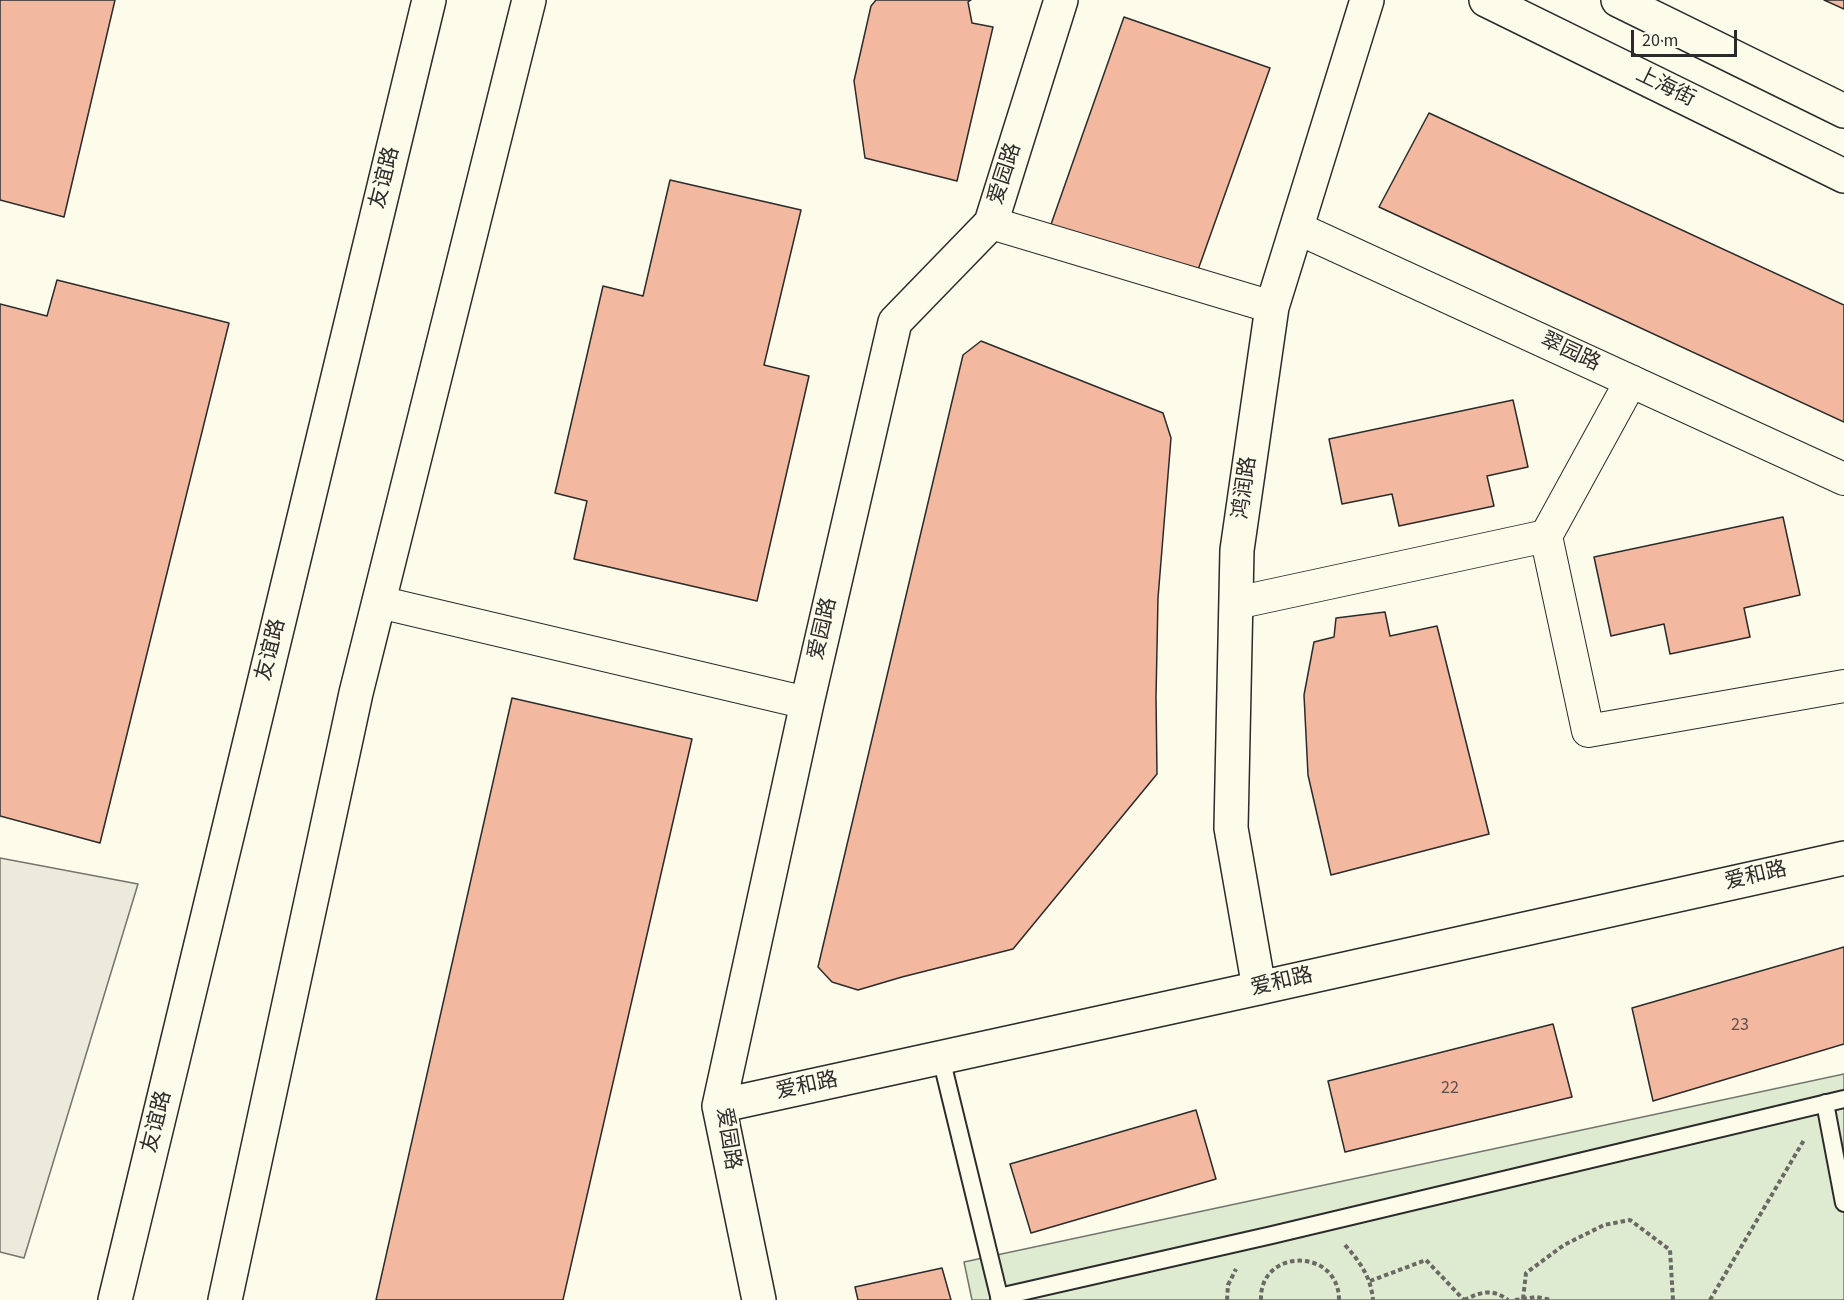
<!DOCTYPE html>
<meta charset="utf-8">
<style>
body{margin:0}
#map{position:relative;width:1844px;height:1300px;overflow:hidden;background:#fdfbea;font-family:"Source Sans 3",sans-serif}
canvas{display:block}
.scale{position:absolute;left:1631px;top:30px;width:106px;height:27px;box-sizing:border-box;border:3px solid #2b2b2b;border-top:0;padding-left:8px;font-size:18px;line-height:21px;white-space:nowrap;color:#2b2b2b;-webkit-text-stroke:4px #fdfbea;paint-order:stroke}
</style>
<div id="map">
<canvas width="1844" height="1300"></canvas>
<div class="scale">20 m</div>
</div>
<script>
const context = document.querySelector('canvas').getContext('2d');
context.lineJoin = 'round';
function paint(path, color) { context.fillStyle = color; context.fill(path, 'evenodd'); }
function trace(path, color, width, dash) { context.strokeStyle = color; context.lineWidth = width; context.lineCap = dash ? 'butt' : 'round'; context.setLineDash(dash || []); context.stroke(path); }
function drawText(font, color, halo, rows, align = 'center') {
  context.font = font + ' "Source Sans 3","Noto Sans SC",sans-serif'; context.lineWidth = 4.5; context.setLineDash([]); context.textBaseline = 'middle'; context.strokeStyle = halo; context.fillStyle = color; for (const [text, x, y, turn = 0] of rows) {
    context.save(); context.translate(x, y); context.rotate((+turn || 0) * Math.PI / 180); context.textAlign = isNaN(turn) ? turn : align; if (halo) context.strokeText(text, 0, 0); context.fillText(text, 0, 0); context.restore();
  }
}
const green = new Path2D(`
 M1844,1074V1300H972L964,1262Z`);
paint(green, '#deebd1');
trace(green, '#74746e', 1.5);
const parking = new Path2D(`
 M0,858L138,884L24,1258L0,1252Z`);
paint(parking, '#eceadb');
trace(parking, '#74746e', 1.5);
const building = new Path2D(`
 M0,0H115L64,217L0,200Z
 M876,0H971L968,2L972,23L993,27L957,181L865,158L854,81L871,6Z
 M1824,0H1844V9Z
 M1124,17L1270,68L1194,281L1049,230Z
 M1429,113L1844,305V422L1379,207Z
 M670,180L801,210L764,365L809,376L757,601L574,559L587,501L555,493L603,286L643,296Z
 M57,280L229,323L100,843L0,816V304L47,316Z
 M981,341L1163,413L1171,438L1158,598L1156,697L1157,774L1013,949L902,977L858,990L832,982L818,967L963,355Z
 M1513,400L1528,467L1487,476L1494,506L1399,526L1392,494L1342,504L1329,439Z
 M1783,517L1800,595L1744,608L1750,637L1670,654L1664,624L1611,636L1594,557Z
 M1385,612L1390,636L1437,626L1489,834L1331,875L1308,775L1304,695L1314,642L1334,637L1336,618Z
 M512,698L692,739L563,1300H376Z
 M1844,947V1044L1653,1101L1632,1008Z
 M1553,1024L1572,1097L1345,1152L1328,1081Z
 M1196,1110L1216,1179L1031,1233L1010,1164Z
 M942,1268L951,1300H858L855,1287Z`);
paint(building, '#f2b8a0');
trace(building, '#2b2b2b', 1.5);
const lane = new Path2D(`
 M941,1058L1000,1300
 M1825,1103L1844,1203
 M999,1297L1272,1235L1844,1099`);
const street = new Path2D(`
 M991,223L1272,307
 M1297,228L1844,479
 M1546,536L1631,381
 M379,602L807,703
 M1236,603L1546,536L1588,731L1844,686`);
const secondary = new Path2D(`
 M1259,988L1231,828L1237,550L1272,307L1367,0
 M719,1106L1259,988L1844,858
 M759,1300L719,1106L807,703L895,322L991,223L1061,0`);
const primary = new Path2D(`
 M1486,0L1844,176
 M1618,0L1844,111`);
const highway = new Path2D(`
 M115,1300L429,0
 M225,1300L356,693L529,0`);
trace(lane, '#2b2b2b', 20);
trace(street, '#2b2b2b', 34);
trace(secondary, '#2b2b2b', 36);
trace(primary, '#2b2b2b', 36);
trace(highway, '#2b2b2b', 36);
trace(new Path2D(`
 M1345,1245C1360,1262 1371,1277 1373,1300
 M1370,1281L1426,1260L1464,1300
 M1523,1299L1526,1273L1564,1245L1604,1225L1630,1220L1670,1250L1673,1300
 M1227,1300L1228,1285L1236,1269
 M1261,1300C1259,1248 1339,1247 1339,1300
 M1464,1300C1481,1292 1492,1288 1508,1300
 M1515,1300L1536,1297L1552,1300
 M1710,1300L1804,1140`), '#6a6964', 4, [4.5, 3]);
trace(lane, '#fdfbea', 16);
trace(street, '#fdfbea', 32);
trace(secondary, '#fdfbea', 33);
trace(primary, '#fdfbea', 33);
trace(highway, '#fdfbea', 33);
drawText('18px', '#5d4e48', null, [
 ["23",1740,1026],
 ["22",1450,1089]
]);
drawText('21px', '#2b2b2b', '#fdfbea', [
 ["上海街",1665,88,26],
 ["爱园路",1006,174,-72],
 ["友谊路",386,178,-76],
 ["翠园路",1570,353,25],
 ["鸿润路",1246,488,-82],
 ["爱园路",824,629,-77],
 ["友谊路",272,650,-76],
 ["爱和路",1756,877,-13],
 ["爱和路",1282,983,-13],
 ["爱和路",807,1087,-12],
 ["友谊路",158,1122,-76],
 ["爱园路",727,1139,81]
]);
</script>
